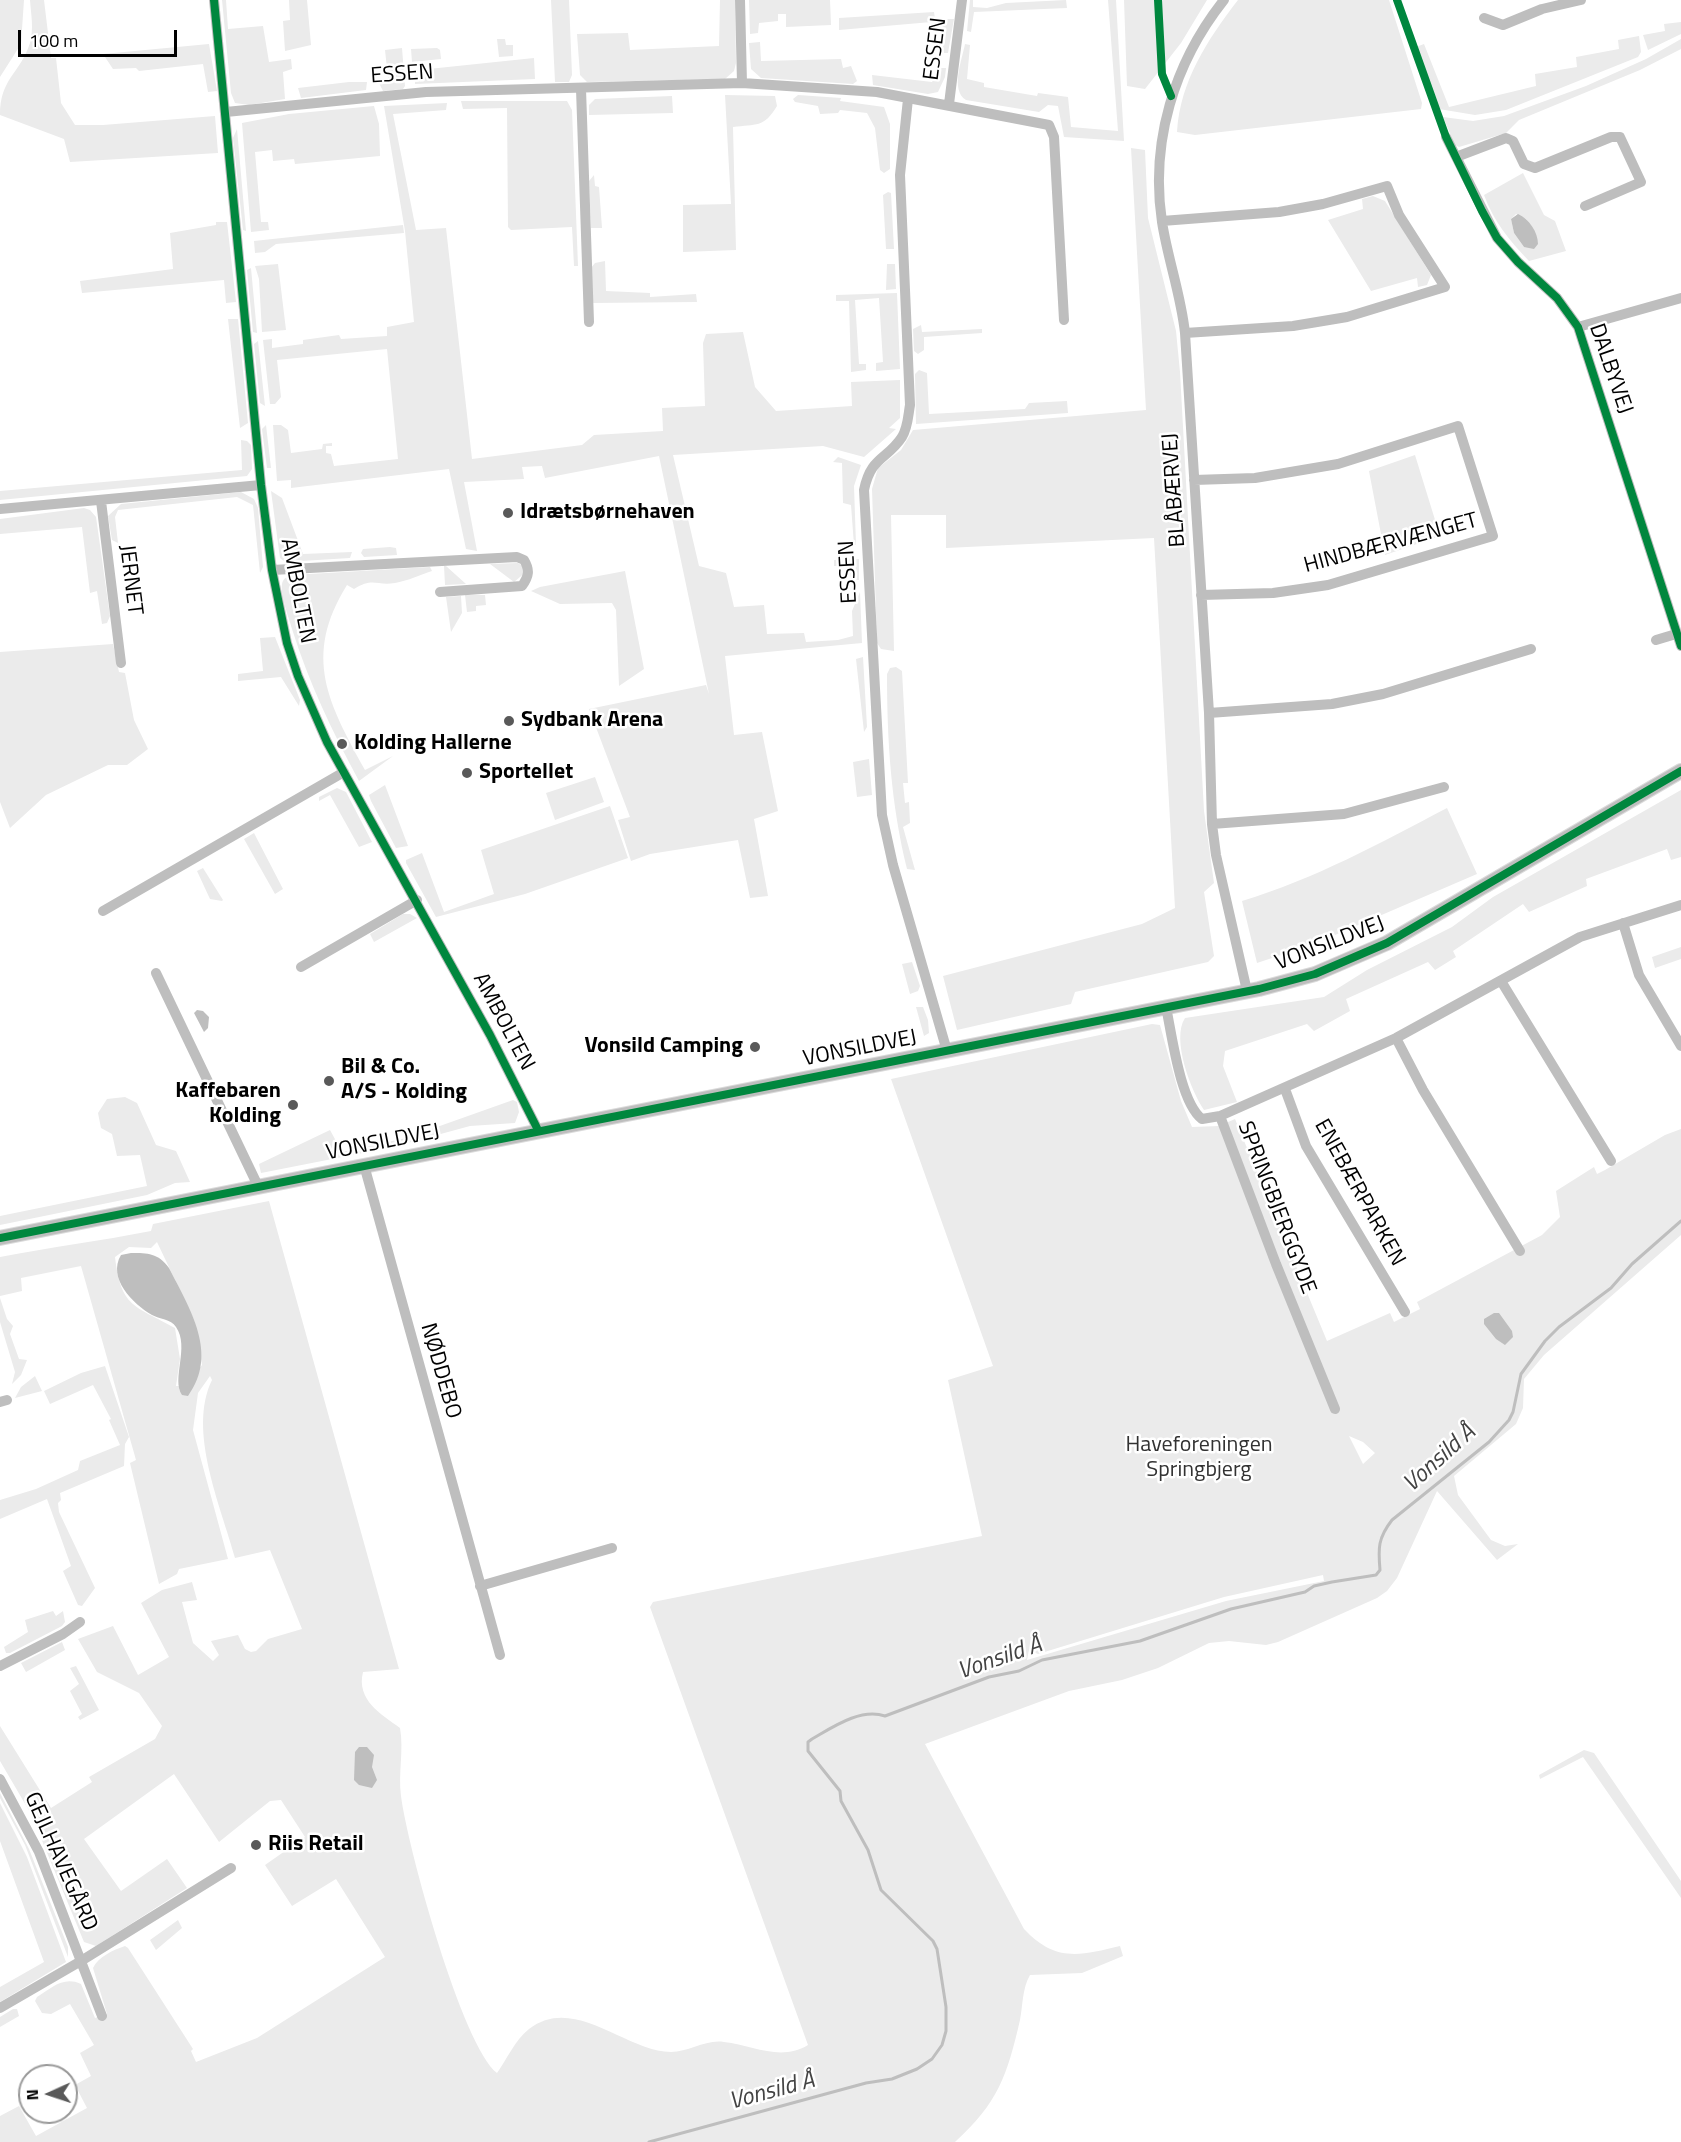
<!DOCTYPE html>
<meta charset="utf-8">
<style>
body{margin:0}
#map{position:relative;width:1681px;height:2142px;overflow:hidden;background:#fff;font-family:"Titillium Web",sans-serif}
canvas{display:block}
.north{position:absolute;left:18px;top:2064px;width:60px;height:60px;box-sizing:border-box;background:#fff;border:2px solid #999;border-radius:50%;rotate:267deg;font-size:16px;font-weight:700;line-height:24px;text-align:center;color:#000}
.north::after{content:'';display:block;margin:auto;width:21px;height:27px;background:#595959;clip-path:polygon(50% 0,100% 100%,50% 72%,0 100%)}
.scale{position:absolute;left:18px;top:30px;width:159px;height:27px;box-sizing:border-box;border:3px solid #000;border-top:0;padding-left:8px;font-size:18px;line-height:21px;white-space:nowrap;color:#000;-webkit-text-stroke:4px #fff;paint-order:stroke}
</style>
<div id="map">
<canvas width="1681" height="2142"></canvas>
<div class="north">N</div>
<div class="scale">100 m</div>
</div>
<script>
const context = document.querySelector('canvas').getContext('2d');
context.lineJoin = 'round';
function paint(path, color) { context.fillStyle = color; context.fill(path, 'evenodd'); }
function trace(path, color, width, dash) { context.strokeStyle = color; context.lineWidth = width; context.lineCap = dash ? 'butt' : 'round'; context.setLineDash(dash || []); context.stroke(path); }
function drawText(font, color, halo, rows, align = 'center') {
  context.font = font + ' "Titillium Web",sans-serif'; context.lineWidth = 5; context.setLineDash([]); context.textBaseline = 'middle'; context.strokeStyle = halo; context.fillStyle = color; for (const [text, x, y, turn = 0] of rows) {
    context.save(); context.translate(x, y); context.rotate((+turn || 0) * Math.PI / 180); context.textAlign = isNaN(turn) ? turn : align; if (halo) context.strokeText(text, 0, 0); context.fillText(text, 0, 0); context.restore();
  }
}
paint(new Path2D(`
 M0,0H24L21,44L0,77Z
 M30,0H44L51,58H56L61,103L75,125H103L215,116L218,153L70,162L64,139L0,115C0,78 20,74 30,43C34,29 31,14 30,0Z
 M222,0H226L228,29L263,26L269,62L291,59L292,69L283,72L285,99L249,105L235,103L231,93Z
 M289,0H307L311,45L285,51L283,21L290,20Z
 M551,0H569L572,75L569,82H555Z
 M720,0H735L736,63L734,71L725,79L587,82L580,75L577,34L628,33L630,50L719,46Z
 M749,0H830L831,25L786,27V14H778V21L759,23L758,33L750,34Z
 M970,0H973V7L987,8L1006,3L1066,0L1067,8L974,12L971,32L967,31Z
 M1108,0H1116L1124,141L1064,137L1058,106L1048,105L1039,112L966,100C950,90 962,60 965,44L970,45L967,79L984,83V87L1037,96L1038,93L1068,97L1071,127L1118,131Z
 M1124,0H1207L1181,43L1145,89L1127,86Z
 M1238,0H1389L1422,103L1421,109L1195,135L1177,132C1180,81 1208,39 1238,0Z
 M934,12L935,19H954L948,53H944L941,46L943,21L839,30V18Z
 M1681,22V34L1648,50L1643,35L1665,31L1664,24Z
 M1639,36L1641,52L1638,57L1506,110L1475,115L1439,109L1416,47L1424,44L1449,107L1536,86L1535,74L1577,67L1576,57L1619,49L1618,40Z
 M497,39H505L506,45H513V56L499,57Z
 M1681,39V49L1640,70L1519,120L1506,133L1459,147L1455,145L1443,117L1473,121L1504,116L1586,86L1646,59Z
 M760,42L761,61L841,59L843,68L851,66L857,81L853,84L761,78L751,69L749,43Z
 M209,44L217,91L208,92L203,64L139,71L136,68L113,69L103,54Z
 M402,48L405,86L403,89L383,91L378,81L388,78L385,50Z
 M437,48L440,50L441,59L412,62L411,49Z
 M534,58L535,79L415,84V73L419,70Z
 M941,68H946L945,77L938,92L928,94L873,85L872,75L932,82Z
 M349,82H367L366,90L301,98L298,88Z
 M725,95L775,96L777,106C764,128 756,124 733,127L736,250L683,252V205L731,204Z
 M798,95L841,98L840,101L884,107L890,124V169L884,173L880,170L875,128L867,113L840,110L838,113L820,114L818,106L795,102L793,99Z
 M672,96L673,113L589,115V105L595,99Z
 M461,101H567L572,110L578,266H574L572,227L511,230L508,227L507,108L463,109Z
 M447,103L446,110L393,114L416,230L446,228L472,459L582,445L594,435L663,431L662,408L705,406L703,343L706,334L743,332L755,387L776,411L852,406L851,382L900,380V418L889,428L896,429L864,457L823,446L673,455L699,566L726,573L734,607L764,605L767,634L804,633L806,642L838,640L853,636L852,611L860,592L862,643L725,656L734,735L762,732L778,811L754,819L768,896L750,898L738,840L650,854L631,861L618,820L630,817L589,709L706,685L709,694L659,456L545,478L542,466L522,467L524,479L464,482L477,551L466,549L449,469L291,488V480L277,481L273,425H281L288,430L291,453L322,449L323,444L332,443V446H326V453L331,454L334,466L398,459L387,349L277,360L281,397L275,404H270L263,340L272,339V348L303,344V340L339,335L341,339L387,336V327L414,322L405,231L384,106Z
 M374,106L379,124L380,156L295,164L294,159L273,161L272,150L255,152L261,222H268L269,230L251,232L242,123L289,114Z
 M237,129L246,231L243,230L233,138Z
 M1131,148L1145,150L1148,218L1176,331L1180,372L1204,811L1214,883L1204,892L1214,956L1208,962L1075,992L1071,1004L957,1030L943,976L1142,924L1175,908L1154,538L946,548V515H891L894,651L881,649L877,643L872,489L878,468L901,450L913,430L1146,410Z
 M1523,173L1544,215L1555,221L1566,251L1529,261C1509,240 1494,222 1484,195ZM1516,214L1526,219L1535,234L1524,247L1514,233L1511,219Z
 M594,175L595,186L599,187L602,228H591L589,181Z
 M888,192L891,193L894,249H886L883,195Z
 M1373,196L1385,201L1431,275L1427,285L1418,287L1417,278L1371,291L1328,220L1363,209L1362,199Z
 M216,222H227L236,302L226,303L224,280L82,293L80,281L173,269L170,233L216,225Z
 M403,225L404,233L276,244L265,252L255,253L254,241Z
 M605,261L606,291L650,293V297L696,294L697,302L593,303L591,268L595,263Z
 M278,264L286,330L262,332L259,279L255,266Z
 M887,264H895L896,289L886,290Z
 M251,268L257,333L253,332L247,270Z
 M897,293L900,369L876,371V363L883,362L879,298L855,300L859,364H866V370L851,372L849,301H836V295Z
 M228,319H238L248,423L240,428Z
 M921,325L922,332L982,329V333L924,337V350L918,354L914,351L913,329Z
 M258,341L265,406L260,403L254,344Z
 M919,370L927,373L929,414L1025,409L1029,403L1067,401L1068,413L916,424L915,374Z
 M266,425L271,468H267L262,429Z
 M241,440L247,441L251,445L252,469L247,476L0,500V491L242,470Z
 M1415,455L1440,536L1385,555L1369,471Z
 M838,457L861,465L854,486L856,545H854L851,505L843,503L842,463L833,462Z
 M271,491L282,498L303,554L352,552L350,558L285,562L280,558Z
 M241,492L254,499L258,508L263,567L260,573L253,505L237,497L118,510L115,517L118,543L112,540L108,516L121,504Z
 M84,508L90,510L96,517L110,616L107,623L102,624L97,591L90,593L82,527L0,534V519Z
 M390,547L396,548L397,555L364,557L361,553L363,549Z
 M859,559V580H851L849,566H834V560Z
 M518,563L525,568L526,572L514,582L490,564Z
 M444,566H446L466,584L445,585Z
 M430,567L432,571C420,575 407,581 395,583C376,586 373,577 354,589L347,585C302,657 329,704 365,770L393,756L359,781C332,731 309,683 292,629C289,617 280,596 282,584C283,578 288,576 292,575Z
 M625,571L644,669L619,686L616,610L612,603L560,604L531,591L540,587Z
 M465,595H485L486,605L476,606V611L467,612Z
 M461,596L462,613L451,632L446,597Z
 M275,637L300,700L299,706L281,677L238,681V674L263,671L260,638Z
 M113,644L119,672L125,673L134,720L148,749L127,765H108L46,795L10,828L0,802V652Z
 M863,657L867,727L864,732L856,659Z
 M896,667L902,671L908,783H903L905,803L909,802L910,823L903,827L915,870L907,869C891,804 887,741 887,674L890,668Z
 M869,759L872,795L857,797L853,762Z
 M595,777L604,802L555,820L546,793Z
 M385,785L408,846L396,848L371,801L369,795Z
 M337,788L346,792L372,842L359,847L330,795L319,801V797Z
 M1681,790V857L1671,860L1667,849L1586,879L1587,886L1529,912L1523,904L1453,951L1456,957L1435,970L1428,962L1346,999L1350,1011L1314,1031L1307,1024L1225,1051L1223,1066L1237,1102L1204,1110C1191,1091 1171,1039 1185,1018L1324,997L1367,970L1452,927L1493,897Z
 M610,806L628,858L525,894L436,917L406,863V860L422,853L444,912L494,894L481,850Z
 M1447,808L1477,874L1314,944L1257,963L1242,901C1315,879 1380,843 1447,808Z
 M254,833L283,889L275,894L244,839Z
 M203,868L223,900L222,901L210,899L197,871Z
 M403,914H410L417,918L374,942L370,934Z
 M1681,947V959L1655,968L1652,957Z
 M912,962L920,986L918,991L910,994L902,964Z
 M916,1007H923L928,1020L929,1033L924,1036Z
 M1152,1024L1160,1025L1181,1101L1192,1127L1219,1126L1235,1119L1327,1341L1390,1313L1394,1322L1420,1309L1417,1302L1542,1235L1560,1217L1556,1191L1594,1167L1597,1174L1605,1170L1665,1135L1681,1129V1235L1544,1355L1524,1379L1523,1408L1516,1424L1454,1476L1458,1495L1491,1540L1505,1546L1518,1544L1497,1560L1437,1491L1397,1578L1387,1591L1377,1598L1278,1642L1266,1645L1229,1641L1209,1643L1158,1668L1122,1680L1069,1691L925,1744L1024,1929C1055,1962 1079,1956 1120,1946L1123,1956L1082,1973L1030,1975C1022,1989 1023,2005 1020,2020C1007,2076 998,2103 955,2142H0V2116L19,2106L36,2136L87,2108L75,2085L91,2076L80,2053L94,2045L70,2004L51,2014L42,2013L35,2001L37,1997C52,1988 63,1976 81,1984L95,2018L107,2014L93,1968C98,1957 113,1950 125,1946L128,1948L193,2049L191,2051L196,2062L257,2038L385,1957L336,1879L292,1906L265,1865L305,1837L281,1800L270,1801L219,1842L174,1774L84,1839L121,1891L167,1859L187,1888L96,1946L84,1942L31,1814L0,1761V1726L51,1808L92,1782L89,1777L155,1739L162,1726L139,1693L97,1672L78,1639L113,1626L138,1675L169,1657L141,1603L162,1590L192,1582L197,1600L182,1602L193,1643L213,1661L219,1655L211,1641L238,1635L245,1649L251,1652L256,1651L268,1639L302,1629L270,1550L235,1558C221,1506 187,1431 212,1380L210,1376L198,1393L193,1430L228,1559L179,1569L177,1574L159,1584L130,1463L136,1460L81,1266L21,1278L22,1291L0,1296V1257C51,1247 100,1241 151,1231L153,1224L269,1201L399,1669L363,1672C356,1700 381,1714 400,1728C404,1750 398,1773 401,1796C407,1845 462,2046 497,2073C507,2059 515,2040 529,2029C574,1994 625,2051 671,2052C689,2052 706,2039 724,2042C753,2045 780,2062 808,2045L650,1607L653,1602L982,1536L948,1380L993,1366L891,1079ZM157,1242L194,1320L202,1365L180,1391L179,1386H176L180,1359L175,1328C134,1305 121,1308 115,1257L129,1247L151,1248ZM1349,1436L1363,1442L1375,1453L1363,1464ZM1323,1575L1324,1581L1226,1601L1027,1660L1029,1650L1038,1654L1224,1597Z
 M125,1097L137,1103L156,1145L176,1151L190,1182L175,1183L147,1195L0,1225V1216L147,1186L140,1155L117,1156L112,1134L101,1128L98,1113L107,1099Z
 M513,1100L517,1102L519,1112L515,1123L470,1126L393,1147L261,1173L259,1164L330,1130L342,1152L406,1138Z
 M0,1298L7,1319L13,1326L10,1334L19,1359L27,1360L21,1375L12,1384L15,1372L0,1322Z
 M105,1366L129,1437L125,1444L124,1466L60,1493L61,1500L58,1503L59,1512L95,1588L82,1606L78,1605L63,1571L71,1566L47,1499L0,1519V1500L36,1489L78,1470L80,1461L120,1445L109,1420L111,1419L93,1385L50,1404L44,1391L81,1373Z
 M35,1376L42,1391L15,1398L21,1387Z
 M53,1611L56,1616L63,1611L65,1622L62,1626L10,1653H6L4,1647L28,1632L25,1620Z
 M62,1642L65,1650L26,1672L21,1663Z
 M76,1666L99,1710L80,1720L78,1717L82,1714L70,1691L79,1684L70,1668Z
 M1584,1750L1594,1753L1681,1881V1898L1583,1757L1540,1779L1539,1775Z
 M0,1793L29,1849L68,1947V1957L25,1845L0,1798Z
 M0,1803L27,1857L66,1962L0,2002V1987L44,1962L0,1841Z
 M178,1920L182,1928L156,1950L150,1940Z
 M13,2009H17L19,2016L0,2027V2017Z`), '#ebebeb');
paint(new Path2D(`
 M1518,214C1529,219 1538,232 1538,244L1534,249L1524,247L1514,233L1511,219Z
 M197,1010L203,1011L209,1017L208,1028L204,1032L194,1013Z
 M131,1253C148,1253 158,1253 169,1268C190,1309 219,1354 188,1396L182,1395C171,1379 190,1347 176,1327C171,1319 159,1319 152,1315C133,1304 107,1278 121,1255Z
 M1494,1313H1499L1512,1331L1513,1337L1505,1345L1496,1339L1484,1324V1319Z
 M359,1747H367L374,1755L372,1767L377,1780L372,1788L359,1785L354,1780L355,1752Z`), '#bebebe');
trace(new Path2D(`
 M649,2142L866,2083L892,2079L917,2069L932,2059L942,2045L946,2031V2007L937,1949L933,1941L881,1890L868,1850L841,1801L840,1791L808,1751V1742L812,1739C833,1727 860,1708 885,1716L989,1677L1019,1671L1042,1660L1140,1641L1231,1609L1305,1592L1314,1586L1332,1582L1376,1575L1380,1570C1378,1548 1378,1538 1392,1520L1489,1442L1509,1420L1513,1412L1521,1374L1545,1341L1559,1327L1611,1288L1632,1264L1681,1221`), '#bebebe', 3);
const major = new Path2D(`
 M0,1238L1259,989L1315,974L1387,943L1681,771`);
trace(major, '#dbdbdb', 16);
trace(new Path2D(`
 M214,0L261,485L272,570L287,643L298,676L327,742L490,1035L538,1130
 M740,0L742,83
 M1224,0C1174,63 1150,142 1162,222C1168,260 1181,295 1185,333L1209,713L1212,824L1216,855L1247,991
 M1484,18L1503,25L1542,9L1581,0
 M581,89L589,322
 M908,99L900,175L910,405C908,416 908,427 902,437C887,460 871,456 864,490L882,815L893,865L947,1051
 M949,104L962,0
 M226,112L426,92L742,83L877,92L1049,125L1054,137L1064,320
 M1446,137L1497,238L1518,262L1557,298L1578,327L1681,646
 M1456,157L1506,138L1513,141L1524,164L1535,168L1611,137H1620L1641,182L1585,206
 M1162,221L1279,212L1323,204L1387,186L1399,215L1445,287L1347,317L1293,326L1185,333
 M1578,327L1681,298
 M1194,480L1255,478L1338,464L1458,426L1493,536L1328,585L1273,593L1201,595
 M101,501L121,663
 M0,509L261,485
 M272,570L517,557L524,560C530,570 529,576 522,586L440,592
 M1656,640L1676,634
 M1209,713L1332,704L1383,694L1531,649
 M1212,824L1344,814L1444,787
 M103,911L344,772
 M1623,923L1639,975L1681,1046
 M301,967L417,900
 M156,973L258,1186
 M1501,981L1611,1161
 M1166,1007C1172,1035 1180,1102 1202,1119L1220,1116L1276,1264L1335,1409
 M1396,1038L1423,1090L1520,1251
 M1285,1089L1306,1146L1405,1312
 M1220,1116L1396,1038L1580,937L1681,905
 M364,1165L500,1655
 M0,1402L7,1400
 M480,1586L612,1548
 M0,1666L63,1634L80,1622
 M0,1779L39,1852L102,2016
 M0,2008L81,1961L231,1868`), '#bebebe', 10);
trace(major, '#bebebe', 14);
trace(new Path2D(`
 M214,0L261,485L272,570L287,643L298,676L327,742L490,1035L538,1130
 M1158,0L1162,74L1171,96
 M1397,0L1446,137L1482,211L1497,238L1518,262L1557,298L1578,327L1681,646
 M0,1238L1259,989L1315,974L1387,943L1681,771`), '#00873e', 8);
for (const [x, y, r, color] of [
 [508,513,6,"#595959"],
 [509,721,6,"#595959"],
 [342,744,6,"#595959"],
 [467,773,6,"#595959"],
 [755,1047,6,"#595959"],
 [329,1081,6,"#595959"],
 [293,1105,6,"#595959"],
 [256,1845,6,"#595959"]
]) { const dot = new Path2D(); dot.arc(x, y, r, 0, 2 * Math.PI); context.fillStyle = color; context.fill(dot); trace(dot, '#fff', 2); }
drawText('22px', '#000', '#fff', [
 ["ESSEN",936,49,-83],
 ["ESSEN",402,75,-4],
 ["DALBYVEJ",1610,369,71],
 ["BLÅBÆRVEJ",1175,490,-94],
 ["HINDBÆRVÆNGET",1391,544,-15],
 ["ESSEN",849,572,-93],
 ["JERNET",130,580,83],
 ["AMBOLTEN",297,591,79],
 ["VONSILDVEJ",1330,944,-21],
 ["AMBOLTEN",503,1022,62],
 ["VONSILDVEJ",860,1049,-11],
 ["VONSILDVEJ",383,1143,-11],
 ["ENEBÆRPARKEN",1359,1193,61],
 ["SPRINGBJERGGYDE",1276,1208,69],
 ["NØDDEBO",440,1371,74],
 ["GEJLHAVEGÅRD",60,1862,66]
]);
drawText('bold 22px', '#000', '#fff', [
 ["Idrætsbørnehaven",520,513],
 ["Sydbank Arena",521,721],
 ["Kolding Hallerne",354,744],
 ["Sportellet",479,773],
 ["Vonsild Camping",743,1047,"right"],
 ["Bil & Co.",341,1068],
 ["A/S - Kolding",341,1093],
 ["Kaffebaren",281,1092,"right"],
 ["Kolding",281,1117,"right"],
 ["Riis Retail",268,1845]
], 'left');
drawText('22px', '#323232', '#fff', [
 ["Haveforeningen",1199,1446],
 ["Springbjerg",1199,1471]
]);
drawText('italic 24px', '#434343', '#fff', [
 ["Vonsild Å",1440,1459,-42],
 ["Vonsild Å",1000,1659,-19],
 ["Vonsild Å",772,2092,-15]
]);
</script>
